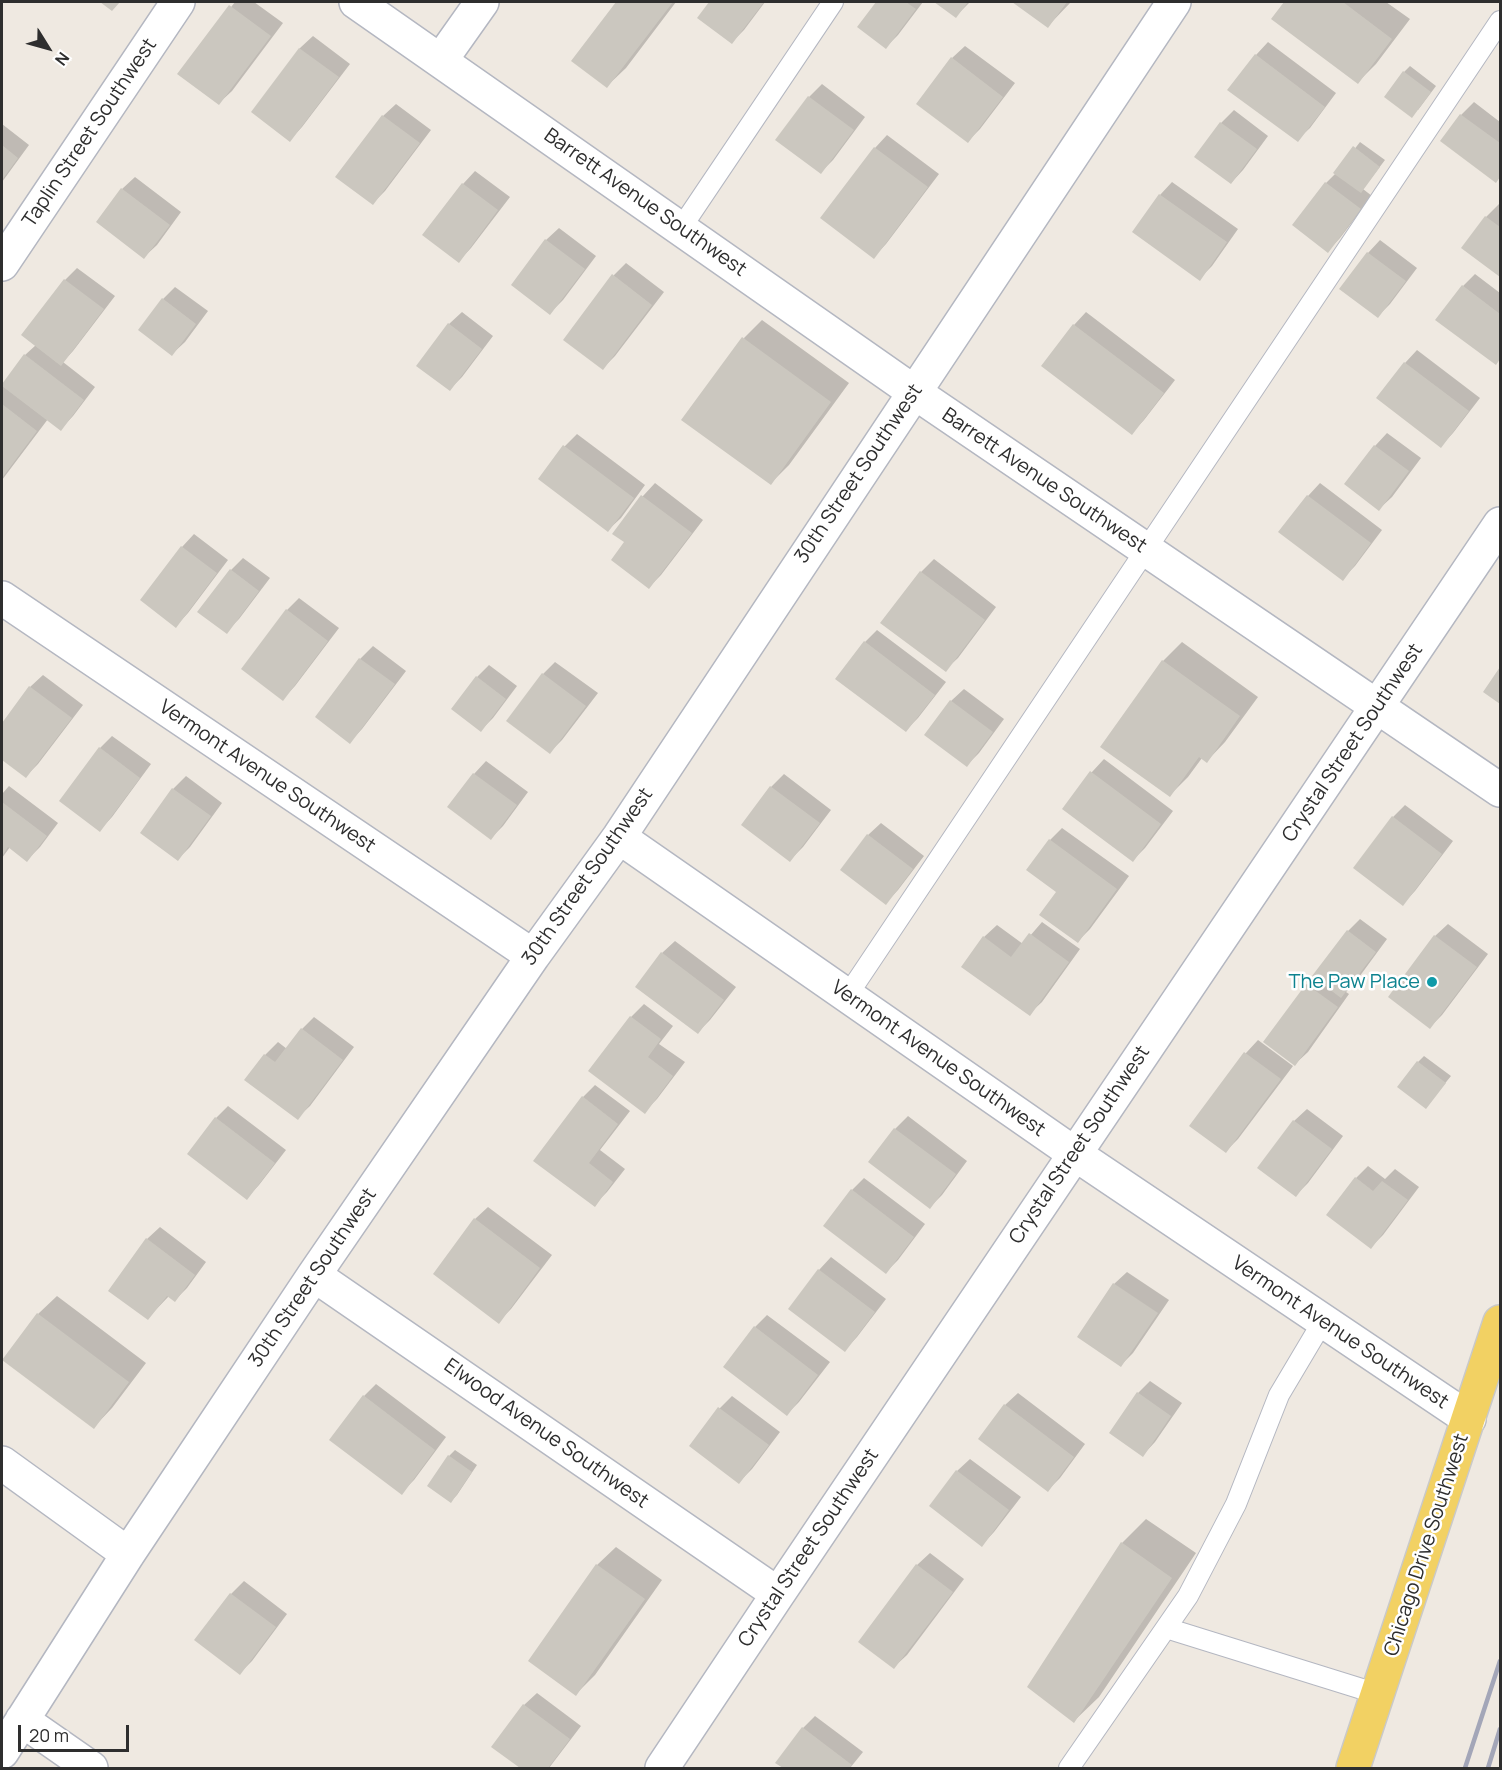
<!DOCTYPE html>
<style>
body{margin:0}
#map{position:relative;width:1502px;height:1770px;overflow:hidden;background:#efe9e1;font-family:Manrope,sans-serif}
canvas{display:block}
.frame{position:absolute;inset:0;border:3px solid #2e2e2e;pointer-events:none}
.north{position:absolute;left:18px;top:18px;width:60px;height:60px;-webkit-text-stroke:4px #fff;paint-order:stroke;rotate:127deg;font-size:16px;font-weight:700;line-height:24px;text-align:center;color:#2e2e2e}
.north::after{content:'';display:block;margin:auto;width:21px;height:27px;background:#2e2e2e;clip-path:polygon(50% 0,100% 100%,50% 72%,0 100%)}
.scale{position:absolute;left:18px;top:1725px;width:111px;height:27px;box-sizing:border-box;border:3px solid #2e2e2e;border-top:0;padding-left:8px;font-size:18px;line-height:21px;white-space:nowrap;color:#2e2e2e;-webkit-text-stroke:4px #fff;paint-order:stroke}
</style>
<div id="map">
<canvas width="1502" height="1770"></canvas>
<div class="frame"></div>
<div class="north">N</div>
<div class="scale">20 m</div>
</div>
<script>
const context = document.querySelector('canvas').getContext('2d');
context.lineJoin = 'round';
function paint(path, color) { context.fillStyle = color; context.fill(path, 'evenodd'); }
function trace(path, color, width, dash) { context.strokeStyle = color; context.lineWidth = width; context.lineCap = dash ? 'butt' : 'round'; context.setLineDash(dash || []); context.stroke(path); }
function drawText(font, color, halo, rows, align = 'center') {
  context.font = font + ' Manrope,sans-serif'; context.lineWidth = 5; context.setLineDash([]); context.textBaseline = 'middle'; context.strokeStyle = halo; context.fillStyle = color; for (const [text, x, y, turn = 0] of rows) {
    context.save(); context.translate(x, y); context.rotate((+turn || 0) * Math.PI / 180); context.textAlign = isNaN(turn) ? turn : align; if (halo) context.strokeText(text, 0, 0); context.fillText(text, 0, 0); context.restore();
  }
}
paint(new Path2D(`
 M235,2H254L283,23L232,91L219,103L180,73Z
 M618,2H676L626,68L607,86L573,61Z
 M711,2H765L744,30L732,42L699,18Z
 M878,2H923L898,35L886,47L859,27Z
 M936,2H970L956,16Z
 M1015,2H1071L1048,26Z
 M1286,2H1386L1410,19L1376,64L1358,82L1273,19Z
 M313,36L350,64L302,127L290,140L253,112L300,48Z
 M1268,42L1336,93L1310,128L1297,140L1256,55Z
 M965,46L1015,83L980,129L968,141L952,58Z
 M1410,66L1436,86L1418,110L1404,72Z
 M822,84L865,117L833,160L821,172L777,139L809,97Z
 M1474,102L1500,122V176L1496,181L1442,141L1461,115Z
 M396,104L431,130L385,191L373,203L383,116Z
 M1234,110L1268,136L1243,170L1231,183L1196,157L1221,123Z
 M2,124L29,145L2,182Z
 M887,135L939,174L886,244L874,257L875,148Z
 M1360,142L1385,160L1363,189L1372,196L1340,238L1328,251L1326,183L1336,173Z
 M475,171L510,197L471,248L459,261L424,235L463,184Z
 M135,177L181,212L157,245L144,257L122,189Z
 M1172,182L1238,229L1212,266L1199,279L1160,195Z
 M1499,204L1500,206V275L1463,247L1486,217Z
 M559,228L596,256L563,300L550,313L546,240Z
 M1380,240L1417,268L1390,304L1378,316L1341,288L1368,253Z
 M626,263L664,292L615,356L603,368L614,275Z
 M77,268L115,296L73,351L63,362L95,387L73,416L61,429L48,419L2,480V388L25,355L36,345L65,280Z
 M1475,274L1500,293V358L1496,363L1463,286Z
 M175,287L208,311L185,342L172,354L163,299Z
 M462,312L493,336L462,377L450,389L418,366L449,324Z
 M1086,312L1175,380L1144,420L1132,433L1074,325Z
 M762,320L849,383L789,465L771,483L744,338Z
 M1417,350L1480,398L1453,433L1441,446L1405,363Z
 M1387,433L1421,458L1392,497L1379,509L1346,484L1375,446Z
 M577,434L645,485L621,518L608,530L540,479L565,446Z
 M655,483L703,520L661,575L649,587L626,542L614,533L643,496Z
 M1320,483L1382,530L1355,566L1342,579L1280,532L1308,496Z
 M194,534L228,560L188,613L176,626L182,547Z
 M243,558L270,578L239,619L226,632L231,570Z
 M934,559L996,607L958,658L945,670L882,623L921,572Z
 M299,598L339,628L295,686L283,699L287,610Z
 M877,630L946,682L918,718L906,730L865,642Z
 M1182,642L1258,697L1225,742L1207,761L1202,758L1188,777L1170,795L1102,747L1163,661Z
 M373,646L406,671L362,729L350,742L317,717L360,659Z
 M555,662L598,693L562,740L550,752L543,674Z
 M489,665L517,686L493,718L481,730L477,677Z
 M43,675L83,705L38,764L26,776L2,758V725L30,687Z
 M964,689L1004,719L979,753L967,765L951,701Z
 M112,736L151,764L112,817L100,830V748Z
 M1104,759L1173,811L1145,848L1133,860L1064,808L1092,772Z
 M486,761L528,792L503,826L491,838L449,807L474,774Z
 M784,774L831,810L803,847L790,860L743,824L771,787Z
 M186,776L222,803L190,847L178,859L142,833L173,789Z
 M9,786L58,823L40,847L27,860L10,847L2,858V794Z
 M1405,805L1453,841L1415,891L1403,904L1393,817Z
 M881,823L924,856L898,890L886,903L868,835Z
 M1062,828L1129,876L1090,929L1078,941L1058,892L1050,840Z
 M1360,919L1387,939L1354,984L1346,992L1349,994L1308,1052L1295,1064L1307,985L1315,976L1348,931Z
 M1042,922L1080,949L1042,1002L1029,1014L984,937L997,925L1023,944Z
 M1448,924L1488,954L1442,1015L1430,1027L1435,936Z
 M675,941L736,987L710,1020L698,1032L662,953Z
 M644,1004L673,1026L659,1044L685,1062L657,1099L644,1112L590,1071L631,1017Z
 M314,1017L354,1047L310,1106L297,1118L246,1080L265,1055L278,1042L287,1049L302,1029Z
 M1258,1040L1293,1066L1238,1139L1226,1151L1191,1125L1246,1053Z
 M1424,1056L1451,1076L1426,1107L1418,1062Z
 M595,1085L630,1111L600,1150L625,1169L607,1192L594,1205L536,1160L583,1097Z
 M228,1106L286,1150L259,1185L247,1198L216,1118Z
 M1307,1109L1343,1136L1308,1183L1296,1195L1294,1121Z
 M908,1116L967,1161L942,1195L930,1207L870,1162L895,1129Z
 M1368,1166L1385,1179L1395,1169L1419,1187L1383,1235L1371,1247L1356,1178Z
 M864,1178L925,1224L898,1260L886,1272L852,1190Z
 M488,1207L552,1255L511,1309L498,1322L475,1219Z
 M160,1227L206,1262L187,1288L175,1300L169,1296L148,1318L147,1239Z
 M831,1257L886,1299L857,1337L845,1350L790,1308L819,1270Z
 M1127,1272L1169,1300L1133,1353L1121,1365L1114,1284Z
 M57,1296L146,1363L112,1408L94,1427L38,1314Z
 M767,1315L830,1362L799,1402L787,1414L755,1327Z
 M1150,1381L1182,1403L1155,1442L1143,1455L1138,1393Z
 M376,1384L446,1437L414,1480L401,1493L364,1396Z
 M1018,1393L1085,1444L1060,1478L1048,1490L1005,1405Z
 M732,1396L780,1432L752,1469L739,1482L691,1445L720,1408Z
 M455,1450L477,1465L457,1495L451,1501L449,1456Z
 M970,1459L1021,1497L994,1532L982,1545L957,1471Z
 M1146,1519L1196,1553L1099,1697L1074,1721L1122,1543Z
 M616,1547L662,1580L595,1675L576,1694L597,1565Z
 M930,1553L964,1579L907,1655L894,1667L860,1641L917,1565Z
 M244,1581L287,1614L252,1661L240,1673L196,1640L231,1594Z
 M537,1693L581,1726L549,1768H522L493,1746L524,1705Z
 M815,1716L863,1752L850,1768H786L777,1762L803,1728Z`), '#0003');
paint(new Path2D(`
 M100,2H120L112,11Z
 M616,2H673L607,88L571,61Z
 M709,2H764L732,44L697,18Z
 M876,2H906L916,9L886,49L857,27Z
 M934,2H968L956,18Z
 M1012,2H1067L1048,28Z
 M1284,2H1343L1392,39L1358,84L1271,19Z
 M229,5L271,36L219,105L177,74Z
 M299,48L339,77L290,142L251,112Z
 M1255,54L1325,107L1298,142L1227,90Z
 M951,57L1003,97L968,143L916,104Z
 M1403,71L1431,92L1412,118L1384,97Z
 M808,96L854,130L821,174L775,140Z
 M1460,114L1500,143V177L1496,183L1440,141Z
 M382,115L420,143L373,205L335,177Z
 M1220,122L1257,149L1231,184L1194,157Z
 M2,145L18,158L2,180Z
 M1353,146L1380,167L1361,193L1333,173Z
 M874,147L928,187L874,259L820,218Z
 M1325,182L1361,209L1328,253L1292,225Z
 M462,183L498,210L459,263L422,235Z
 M121,188L170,225L144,259L96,222Z
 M1159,194L1227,242L1200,281L1132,232Z
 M1485,216L1500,227V277L1461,248Z
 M545,239L585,269L550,315L511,285Z
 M1367,252L1406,281L1378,318L1339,289Z
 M612,274L652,305L603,370L563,340Z
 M64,279L104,309L61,366L21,335Z
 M1462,285L1500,314V359L1496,365L1435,320Z
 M162,298L196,324L172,356L138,330Z
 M448,323L482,349L450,391L416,366Z
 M1073,324L1164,393L1132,435L1041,366Z
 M742,337L831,402L771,485L681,420Z
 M24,354L84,400L61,431L2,386V384Z
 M1404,362L1469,411L1441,448L1376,398Z
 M2,404L37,431L2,478Z
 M563,445L634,498L608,532L538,479Z
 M1374,445L1409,471L1379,511L1344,484Z
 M641,495L692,533L649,589L611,560L624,542L612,534Z
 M1307,495L1371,543L1343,581L1278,532Z
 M181,546L217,573L176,628L140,600Z
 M230,569L259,591L227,634L197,612Z
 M920,571L985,620L946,672L880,623Z
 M286,609L328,641L283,701L241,669Z
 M864,641L935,695L906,732L835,679Z
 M359,658L395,684L350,744L315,717Z
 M1162,660L1240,716L1207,763L1199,757L1170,797L1100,747Z
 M1500,667V704L1483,692Z
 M542,673L586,706L550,754L506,721Z
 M476,676L506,699L481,732L451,709Z
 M29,686L72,718L26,778L2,760V723Z
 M950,700L993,732L967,767L924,735Z
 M99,747L140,778L100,832L59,801Z
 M1090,771L1161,824L1133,862L1062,809Z
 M473,773L517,805L491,840L447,807Z
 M770,786L820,823L790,862L741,825Z
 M172,788L211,816L178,861L140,833Z
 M2,802L47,836L27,862L8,847L2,856Z
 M1392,816L1442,854L1403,906L1353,868Z
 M867,834L913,869L886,905L840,870Z
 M1049,839L1117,889L1078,943L1039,915L1056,892L1026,870Z
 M1347,930L1376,952L1341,998L1312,976Z
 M1029,933L1069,962L1030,1016L961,967L983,936L1011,957Z
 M1434,935L1477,967L1430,1029L1388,997Z
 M661,952L724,1000L698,1034L635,987Z
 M1306,984L1338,1007L1295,1066L1263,1042Z
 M630,1016L661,1039L648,1057L673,1076L645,1114L588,1071Z
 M301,1028L343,1060L298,1120L244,1080L264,1054L275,1062Z
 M1244,1052L1281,1079L1226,1153L1189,1126Z
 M1417,1061L1446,1083L1426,1109L1397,1087Z
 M582,1096L618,1124L589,1163L613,1182L595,1207L533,1161Z
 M215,1117L275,1163L247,1200L187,1154Z
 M1293,1120L1332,1149L1296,1197L1257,1168Z
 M894,1128L956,1174L930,1209L868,1162Z
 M1355,1177L1373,1191L1382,1181L1408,1200L1371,1249L1326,1215Z
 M851,1189L914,1237L886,1274L823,1226Z
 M474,1218L540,1268L499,1324L433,1274Z
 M146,1238L195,1275L175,1302L167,1296L148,1320L108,1291Z
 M818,1269L875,1312L845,1352L788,1309Z
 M1113,1283L1158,1313L1121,1367L1077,1337Z
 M37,1313L129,1382L94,1429L2,1360Z
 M754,1326L818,1375L787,1416L723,1367Z
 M1137,1392L1171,1416L1143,1457L1109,1433Z
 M363,1395L435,1450L402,1495L329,1440Z
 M1004,1404L1074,1457L1048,1492L978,1439Z
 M718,1407L769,1445L739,1484L689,1446Z
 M448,1455L472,1472L451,1503L427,1486Z
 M956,1470L1009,1510L982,1547L929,1506Z
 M1121,1542L1172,1578L1074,1723L1027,1687Z
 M596,1564L645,1599L576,1696L528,1661Z
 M916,1564L953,1592L894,1669L858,1642Z
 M230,1593L276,1627L240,1675L194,1640Z
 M523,1704L570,1739L548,1768H520L491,1747Z
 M802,1727L852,1765L849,1768H783L775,1763Z`), '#cbc7bf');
const lane = new Path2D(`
 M681,228L833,2
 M847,996L1500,21
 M1166,1628L1378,1694
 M1069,1768L1188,1596L1236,1504L1279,1395L1323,1321`);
const street = new Path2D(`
 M356,2L914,392L1500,790
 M441,60L482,2
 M2,264L178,2
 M2,598L533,956
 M619,837L1075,1154L1469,1419
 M314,1275L778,1594
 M2,1463L128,1554
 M22,1720L91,1768
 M2,1752L128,1554L314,1275L533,956L619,837L1174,2
 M662,1768L778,1594L1500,524`);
const primary = new Path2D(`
 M1353,1768L1500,1322`);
trace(lane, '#b4b7c1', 22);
trace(street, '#b4b7c1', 36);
trace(primary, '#c9c9c9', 36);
trace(lane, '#fff', 20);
trace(street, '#fff', 33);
trace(primary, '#f2d163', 33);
trace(new Path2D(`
 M1465,1768L1500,1661
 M1488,1768L1500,1729`), '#a3a6b8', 4.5);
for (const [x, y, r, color] of [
 [1432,982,6,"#0f9aa8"]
]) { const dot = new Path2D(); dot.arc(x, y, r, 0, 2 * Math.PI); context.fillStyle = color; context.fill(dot); trace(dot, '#fff', 2); }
drawText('20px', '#2e2e2e', '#fff', [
 ["Taplin Street Southwest",90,133,-56],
 ["Barrett Avenue Southwest",645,203,35],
 ["30th Street Southwest",859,474,-56],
 ["Barrett Avenue Southwest",1044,481,34],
 ["Crystal Street Southwest",1353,743,-56],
 ["Vermont Avenue Southwest",267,777,34],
 ["30th Street Southwest",588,877,-55],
 ["Vermont Avenue Southwest",938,1059,35],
 ["Crystal Street Southwest",1080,1145,-56],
 ["30th Street Southwest",313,1278,-56],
 ["Vermont Avenue Southwest",1340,1333,34],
 ["Elwood Avenue Southwest",546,1434,35],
 ["Chicago Drive Southwest",1427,1545,-72],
 ["Crystal Street Southwest",809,1548,-56]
]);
drawText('20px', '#0d838f', '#fff', [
 ["The Paw Place",1420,982]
], 'right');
</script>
